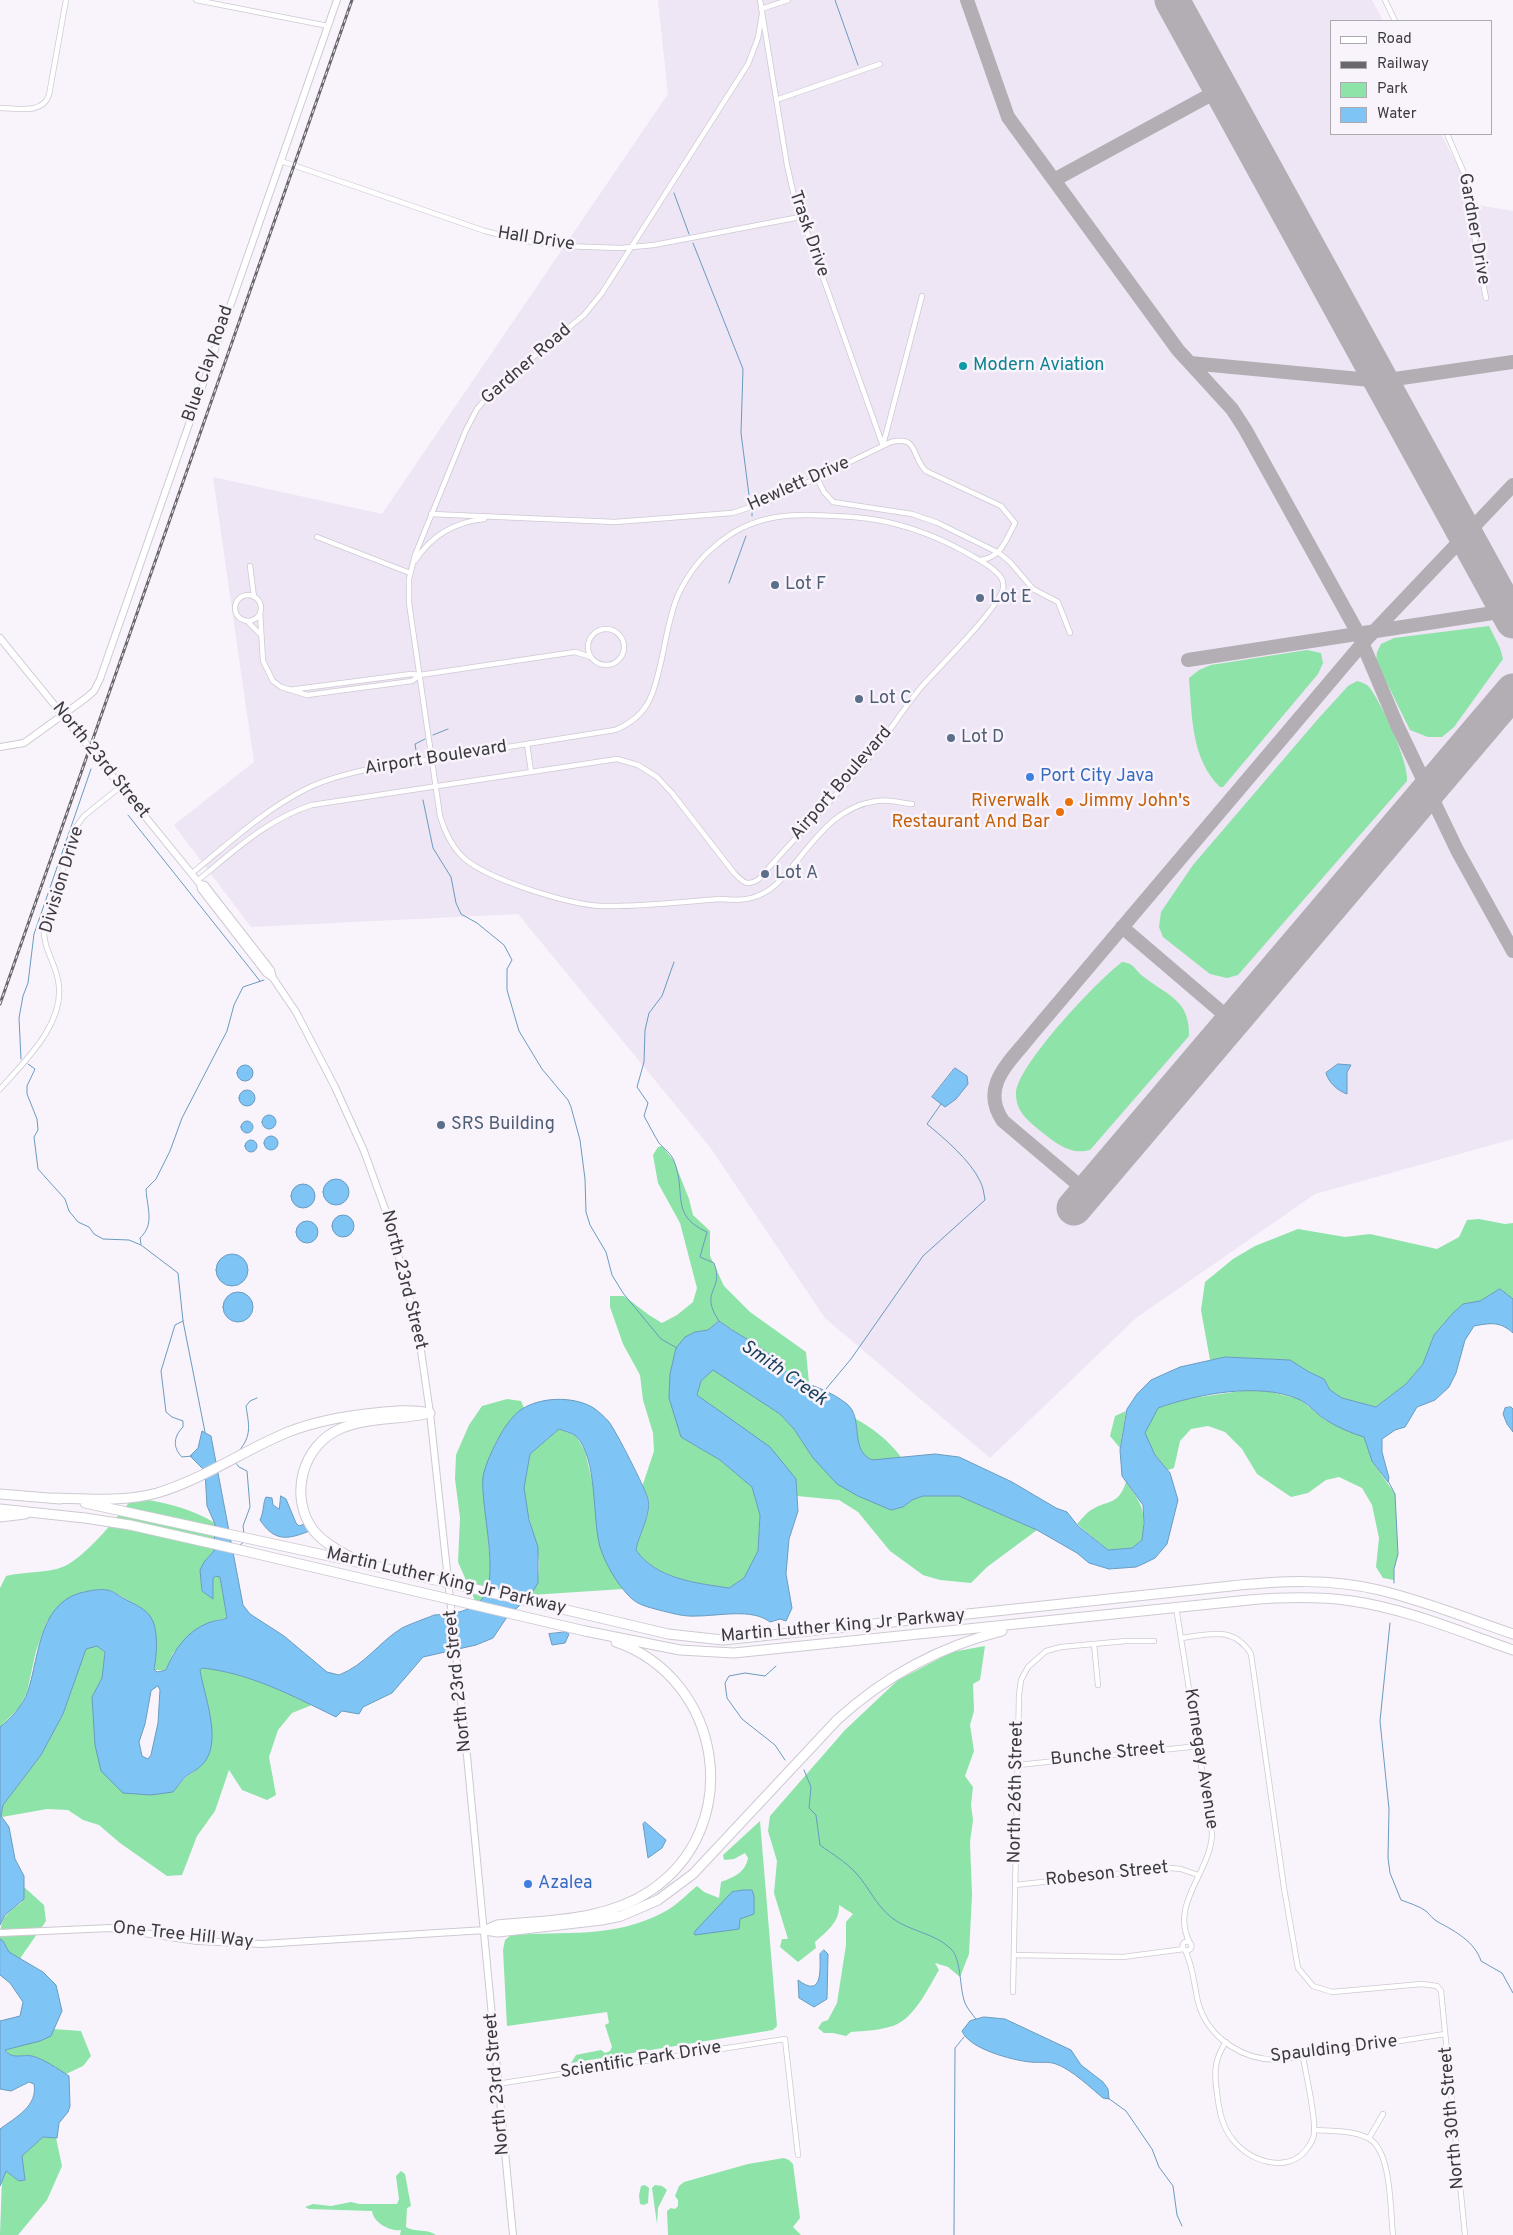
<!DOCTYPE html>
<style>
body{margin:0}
#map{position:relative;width:1513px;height:2235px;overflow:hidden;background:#f9f3fc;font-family:Overpass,sans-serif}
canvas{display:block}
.legend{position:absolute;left:1330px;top:20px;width:162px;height:115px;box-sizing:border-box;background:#f9f3fc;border:1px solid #ada9b0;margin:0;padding:6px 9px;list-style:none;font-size:15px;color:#3c3a3e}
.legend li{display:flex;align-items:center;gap:10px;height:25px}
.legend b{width:25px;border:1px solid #ada9b0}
</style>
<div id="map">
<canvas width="1513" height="2235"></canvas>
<ul class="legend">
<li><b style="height:6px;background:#fff"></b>Road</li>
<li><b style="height:6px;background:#6b686d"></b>Railway</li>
<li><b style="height:14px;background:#8de3a8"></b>Park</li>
<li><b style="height:14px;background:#7ec5f6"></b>Water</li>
</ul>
</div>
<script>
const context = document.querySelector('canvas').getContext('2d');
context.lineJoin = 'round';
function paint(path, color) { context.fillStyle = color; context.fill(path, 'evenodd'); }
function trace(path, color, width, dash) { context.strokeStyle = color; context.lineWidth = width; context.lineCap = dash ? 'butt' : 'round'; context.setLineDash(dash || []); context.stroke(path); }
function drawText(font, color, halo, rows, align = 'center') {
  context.font = font + ' Overpass,sans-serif'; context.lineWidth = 5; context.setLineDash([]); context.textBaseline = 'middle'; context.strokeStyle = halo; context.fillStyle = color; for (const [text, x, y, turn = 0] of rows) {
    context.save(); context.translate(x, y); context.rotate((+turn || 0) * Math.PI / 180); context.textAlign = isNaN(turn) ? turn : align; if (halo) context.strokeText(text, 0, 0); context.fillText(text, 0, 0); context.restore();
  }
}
paint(new Path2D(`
 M658,0H1372L1383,21H1332V134H1441L1478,205L1513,211V1139L1315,1194L1136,1318L990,1458L825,1318L710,1147L518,914L251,927L174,825L254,762L213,477L382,514L668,94Z`), '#eee5f5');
paint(new Path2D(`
 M1489,626L1500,648L1503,659L1454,727L1442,737H1428L1410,730L1376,661L1377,652L1381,644L1394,638Z
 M1307,650L1321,653L1323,663L1318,674L1223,787H1220C1191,759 1192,715 1189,678L1199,670L1211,665Z
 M1357,681C1361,682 1367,684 1370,688C1382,705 1409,762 1407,781L1238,975L1227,978L1210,974L1163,937L1159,927L1161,912L1193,865L1318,719L1348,686Z
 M1122,962C1135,963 1135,971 1144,977C1168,996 1190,1000 1189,1036L1090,1150C1071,1155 1058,1145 1043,1133C1030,1122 1016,1113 1016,1094C1016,1066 1098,980 1122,962Z
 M662,1146L674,1161L689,1199L693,1215L710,1231V1256L724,1286L750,1312L806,1352L809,1383L791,1376L770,1355L719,1321L708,1330L695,1332L677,1420L681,1437L720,1460L752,1487L760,1515L758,1551L744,1578L729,1588C696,1583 656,1579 636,1550C638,1535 651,1516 649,1501C648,1496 644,1491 642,1487L654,1451L653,1433L643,1400L640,1375L623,1344L610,1307V1296H624L649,1315L662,1323L677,1315L693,1302L697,1288L680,1223L658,1183L653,1155L658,1147Z
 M1479,1219L1505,1224L1513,1223V1299L1500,1289L1480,1302L1463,1304L1453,1313L1434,1335L1423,1364L1406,1384L1376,1407L1342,1398L1330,1390L1324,1379L1309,1372L1290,1360L1225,1357L1210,1360L1201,1310L1205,1282L1233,1259L1255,1246L1298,1229L1345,1237L1370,1234L1437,1249L1459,1237L1467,1220Z
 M713,1369L780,1414L794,1429L813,1458L876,1503L891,1510L903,1507L912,1500L923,1496H959L1037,1530L987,1567L971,1583L940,1580L923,1575L890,1551L858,1512L839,1500L797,1496L796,1479L697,1395L701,1381Z
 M1248,1390L1267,1391L1299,1399L1325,1420L1364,1437L1372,1461L1395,1494L1398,1554L1394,1569V1580L1383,1578L1376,1567L1379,1538L1372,1505L1362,1488L1339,1477L1326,1480L1308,1493L1291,1497L1257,1474L1242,1449L1225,1432L1208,1426L1191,1429L1180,1441L1174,1468L1168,1470L1155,1455L1144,1433L1158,1408L1186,1399Z
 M507,1399L521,1401L524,1408L497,1440L483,1476L491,1577L484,1598L476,1603L458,1562L460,1518L455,1479L456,1455L469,1425L482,1406Z
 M1126,1411L1120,1448L1110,1436L1115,1416Z
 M854,1418C873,1428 888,1440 901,1457C892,1458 881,1461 872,1460C856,1457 857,1431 854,1418Z
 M559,1429L576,1436L585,1451L614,1575L623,1589L531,1595C552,1561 525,1525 524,1489C524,1478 528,1465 530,1454Z
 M1126,1482C1143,1506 1146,1510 1142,1540L1132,1548L1108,1550L1077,1524C1081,1520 1086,1513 1091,1510C1109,1499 1118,1506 1126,1482Z
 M133,1498C160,1501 191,1508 215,1523L214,1551C200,1566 200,1570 202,1591L213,1598V1579L215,1576L220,1577L227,1618L210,1622L173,1653L166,1670H154L155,1660L140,1607L112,1591L102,1589L82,1592L47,1621L36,1651L27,1692L19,1708L0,1727V1588L6,1576C25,1571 50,1574 67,1565C91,1551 115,1519 133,1498Z
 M97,1646L105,1652L102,1678L92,1697L173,1792L186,1777L195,1771L208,1706L203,1692L200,1670L202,1668C241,1672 277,1688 312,1705L292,1713L278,1730L269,1757L276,1795L267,1800L242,1790L229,1770L215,1811L197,1836L182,1875L167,1876L120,1843L99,1825L83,1820L68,1810L47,1809L2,1817L1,1816L3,1805L41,1755L63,1714L86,1648Z
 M985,1646L980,1680L973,1684L974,1711L970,1725L974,1751L965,1776L973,1787L971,1805L973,1820L970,1842L972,1895L969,1954L960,1977L948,1967L935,1963L939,1970C928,1988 915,2018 893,2026C880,2030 865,2031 851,2032L846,2036L833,2033H824L818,2028L822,2022L828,2020L837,2003L846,1945V1922L853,1914L839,1905C840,1922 827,1931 815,1942L816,1948L798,1962L780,1947L782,1939H788L774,1893L777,1861L768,1831L770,1816L845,1730L898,1680L952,1652Z
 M760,1821L777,2026L773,2030L571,2063L576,2055L601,2050L605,2053L610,2051L612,2047L605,2025L609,2023L607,2012L507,2026L503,1950L505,1940L511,1935C564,1931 614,1939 664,1912C676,1906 687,1894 697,1886L704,1892L719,1898L721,1882C734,1877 745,1873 748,1858L745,1853L734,1859L724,1860L723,1855Z
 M24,1887L44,1905L46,1921L19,1960L9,1952L3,1941L0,1939C0,1918 6,1914 22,1902Z
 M53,2029L81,2031L91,2056L83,2066L66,2074C55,2068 44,2059 32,2056C22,2054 12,2060 5,2050L51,2036Z
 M43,2137L56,2138L62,2166L47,2200L18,2235H0L2,2179L6,2171L19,2181L25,2180L22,2156Z
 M784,2158L789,2160L793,2164L800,2218L793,2227L801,2235H668L667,2211L671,2208L675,2209L678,2206V2200L675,2196L679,2186L684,2182L748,2164Z
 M401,2171L405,2174L411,2206L407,2208L406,2227C415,2233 427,2228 436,2235H400L401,2230C390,2232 373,2222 372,2211L309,2209L305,2207L313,2204L331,2206L351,2202L359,2204H397L399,2199L396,2176Z
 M645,2185L649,2188L648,2203L644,2205L640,2204L639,2195L641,2186Z
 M655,2185L662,2186L667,2190L658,2208L657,2224L652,2188Z`), '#8de3a8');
const water = new Path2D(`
 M1338,1064L1351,1065L1347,1072V1094C1338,1091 1328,1082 1326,1073Z
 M237 1073a8 8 0 1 1 16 0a8 8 0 1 1-16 0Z
 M955,1068L967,1076L968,1084L956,1099L945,1107L932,1097Z
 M239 1098a8 8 0 1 1 16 0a8 8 0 1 1-16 0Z
 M262 1122a7 7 0 1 1 14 0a7 7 0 1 1-14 0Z
 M241 1127a6 6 0 1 1 12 0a6 6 0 1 1-12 0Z
 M264 1143a7 7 0 1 1 14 0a7 7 0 1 1-14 0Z
 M245 1146a6 6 0 1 1 12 0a6 6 0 1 1-12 0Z
 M323 1192a13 13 0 1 1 26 0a13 13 0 1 1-26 0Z
 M291 1196a12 12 0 1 1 24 0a12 12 0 1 1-24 0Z
 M332 1226a11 11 0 1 1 22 0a11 11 0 1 1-22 0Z
 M296 1232a11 11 0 1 1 22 0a11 11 0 1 1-22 0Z
 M216 1270a16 16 0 1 1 32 0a16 16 0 1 1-32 0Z
 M1500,1289L1513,1299V1333C1500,1321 1490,1323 1474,1326L1465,1340L1456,1373L1449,1387L1435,1400L1417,1407L1405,1427L1395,1430L1382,1439V1452L1389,1478L1388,1482L1372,1461L1364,1437C1351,1433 1337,1427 1326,1420C1316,1414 1308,1403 1298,1399C1259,1382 1197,1394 1158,1408L1145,1433L1155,1455L1170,1473L1178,1500L1167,1544L1155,1558L1145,1563L1136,1567L1109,1569L1089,1563L1077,1553L1037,1530L959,1496H923L912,1500L903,1507L891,1510L858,1496L837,1484L813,1458L794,1429L780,1414L713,1370L701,1381L697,1395L770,1447L796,1479L798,1511L789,1539L786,1574L792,1608L786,1621L780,1619L770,1622C752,1608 719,1616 697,1616C684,1617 671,1613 659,1610C648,1607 637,1605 629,1596C617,1584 605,1563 600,1547C592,1518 598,1458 576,1436C572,1433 564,1431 559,1429L530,1454L524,1488L529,1520L538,1547V1583L530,1596L507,1617L493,1638L476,1645L423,1657L392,1693L363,1707L359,1714L342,1711L336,1717C293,1696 250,1673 202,1668L200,1670C204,1695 221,1737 206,1760C201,1768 192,1772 185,1777C181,1782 177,1787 173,1792L151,1795L123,1793L101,1771L95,1745L92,1697L102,1678L105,1652L97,1646L86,1649L63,1714L41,1755L3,1805L1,1816L9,1827L15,1859L24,1876V1899L5,1915L0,1925V1727C12,1718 23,1705 28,1691C40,1653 39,1598 89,1591C100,1589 109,1588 118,1595C128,1602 143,1606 150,1616C159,1628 157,1655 154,1669L157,1672L166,1670C174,1650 187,1631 208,1623C214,1620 221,1621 227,1618L220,1577L215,1576L213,1579V1599L202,1591L200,1570L204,1562L214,1551L215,1524L207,1506L205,1471L190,1456L198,1448L202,1431L211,1436L243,1605L250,1614L284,1636L327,1672L339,1675C365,1665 379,1642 402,1628C405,1626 432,1616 434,1615C452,1614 468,1613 482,1599C501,1581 480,1504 483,1477C485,1465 492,1451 497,1441C502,1431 512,1415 522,1409C541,1397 572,1396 592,1407C597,1410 605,1417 609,1422C615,1429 646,1490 648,1499C652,1513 638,1536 636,1550C656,1579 696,1583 729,1588L744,1578L758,1551L760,1515L752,1487L720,1460L681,1437L669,1398L670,1374L676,1348L685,1337L695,1332L708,1330L719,1321C735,1333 754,1342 770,1355C777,1361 784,1372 792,1376C810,1386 830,1390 847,1404C864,1418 849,1450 872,1460L935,1454L959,1457L1012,1482L1056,1508L1067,1512L1078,1526L1108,1550L1132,1548L1142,1540L1144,1523L1143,1505L1122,1476L1120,1450L1127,1409L1137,1394L1151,1380L1180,1367L1225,1357L1290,1360L1309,1372L1324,1379L1330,1390L1342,1398L1376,1407L1406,1384L1423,1364L1434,1335L1453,1313L1463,1304L1480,1301ZM158,1686L160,1690L158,1723L151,1755L148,1759L142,1756L139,1742L145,1724L151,1691Z
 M223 1307a15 15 0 1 1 30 0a15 15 0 1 1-30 0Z
 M1511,1407L1513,1409V1432L1507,1424L1503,1414L1505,1408Z
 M281,1496L286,1499L296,1523L299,1526L305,1524L310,1530L307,1532C286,1540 274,1541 260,1520C264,1512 263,1502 266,1497L272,1498L273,1505L279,1509Z
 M566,1632L569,1634L565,1643L552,1645L549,1634Z
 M645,1822L666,1840L662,1848L648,1858L643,1824Z
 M744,1890H752L754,1896V1914L740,1919L739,1929L695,1935L694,1933L696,1930L732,1892Z
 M0,1939L3,1941L9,1952L43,1972L56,1985L62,2011L51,2036L40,2041L5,2050C12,2060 22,2054 32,2056C44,2059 58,2069 69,2076L70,2106L68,2112L59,2123L57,2138L43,2137L22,2156L25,2180L19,2181L6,2171L0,2186V2129C16,2117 38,2106 34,2084L29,2082L11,2091L0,2089V2021L20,2016L23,2002L10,1983L0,1975Z
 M824,1950L828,1954L827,1999L814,2007L799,1998L798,1980C823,1999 820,1970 820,1954Z
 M984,2017L1005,2019L1071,2050L1081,2065L1103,2082L1108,2089L1109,2099L1103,2098C1091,2088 1071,2069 1056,2064C1047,2061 1039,2063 1030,2062C1012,2060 969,2049 962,2031L970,2021Z`);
paint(water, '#7ec5f6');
trace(water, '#6a9bbf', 1);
trace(new Path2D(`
 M835,0L858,65
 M674,193L689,234
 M693,243L743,369L741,433L750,503
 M752,513V516
 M729,583L746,536
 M433,735L448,729
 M416,750L415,744L425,739
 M423,800L433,848L451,877L456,903L461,914L477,923L504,945L512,960L507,969V990L519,1031L542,1069L568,1100L571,1107L580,1140L585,1179L586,1212L590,1225L606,1252L612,1275L623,1293L661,1339L677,1348
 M128,815L260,981
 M674,962L662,996L649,1013L645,1030L644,1062L637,1087L648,1103L644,1116C649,1125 654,1135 659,1143C664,1149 671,1153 674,1161C687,1193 669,1215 707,1232L700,1257L714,1263C725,1291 698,1290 719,1321
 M21,1059L19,1018L23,996L28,983L34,934L91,769
 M28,1064L35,1069L27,1086V1094L37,1119L38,1130L34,1137L38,1169L65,1199L69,1211L78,1222L89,1227L94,1234L103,1239L129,1240L141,1245L178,1273L183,1321L205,1432
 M141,1244L140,1238C155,1224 147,1208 146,1189L156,1179L170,1151L182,1118L227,1031L234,1005L243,987L264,980
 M183,1321L175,1325L161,1371L166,1412L172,1417L183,1421V1427C174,1436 172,1447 182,1457L192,1456
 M826,1389L851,1359L923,1256L985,1200C984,1194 983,1186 980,1181C970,1160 945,1139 927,1124L941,1104
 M239,1451C252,1435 249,1426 246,1406L250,1401L257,1398
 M235,1462L239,1467L247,1471L250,1507L243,1526L244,1534
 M1388,1481L1395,1494L1398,1554L1394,1569V1583
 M239,1546L245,1541
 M1390,1623L1380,1721L1389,1809L1388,1858L1390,1873L1401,1900C1409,1903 1419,1906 1426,1911C1430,1915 1434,1920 1438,1922C1455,1931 1475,1942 1481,1961L1502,1973L1513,1993
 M776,1666L765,1676L745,1673L729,1676L725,1683L727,1698L742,1719L775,1745L785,1760
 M804,1770L811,1787L809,1808L816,1815L820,1845C832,1854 846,1862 856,1873C871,1890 874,1903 892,1918C909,1931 934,1933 950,1948C962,1958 959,1988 965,2003C967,2008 972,2014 976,2019
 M1108,2098L1126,2111L1152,2149L1159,2167L1173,2186L1177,2215L1182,2226
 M954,2235L955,2048L964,2037`), '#6a9bbf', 1);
trace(new Path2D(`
 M967,0L1008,117L1178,350L1232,409L1245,429L1358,633L1397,725L1457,850L1513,951
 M1054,180L1221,89
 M1190,363L1381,381L1513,362
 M1188,660L1513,610
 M1122,927L1232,1021
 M1087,1192L1003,1121C979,1086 1010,1062 1032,1034L1362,644L1513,485`), '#b2aeb4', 14);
trace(new Path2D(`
 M1172,0L1513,621
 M1074,1208L1513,691`), '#b2aeb4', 35);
const street = new Path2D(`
 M196,0L328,26
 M760,0L787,165L794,196L883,446
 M1385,0L1395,21
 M761,9L788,0
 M762,14L758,38L748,64L602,293L584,315L495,388L477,409L466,430L415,555L409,579V603L440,816C445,832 452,848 465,859C490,880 567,904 601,906C640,907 680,902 719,899C732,900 745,901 757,896C772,891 782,879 792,867C816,838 837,806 877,801C888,799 901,803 912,804
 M776,100L880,64
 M0,108C17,108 42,115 49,95L66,0
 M1447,134L1467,180L1476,248L1486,298
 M281,161L485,231L520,240L561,246L621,248L654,245L800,217
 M883,445L922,296
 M817,478L824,492L833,502L912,514L938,523L999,553L1010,562L1033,589L1058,602L1070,633
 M431,514L615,522L732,513L767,502L891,442C919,435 911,457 926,471L1001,506L1015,523C1006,540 1001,558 980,560
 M317,537L410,573
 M415,561C431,536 454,522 484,519
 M250,566L254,597
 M235 608a13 13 0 1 1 26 0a13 13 0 1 1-26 0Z
 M260,612L263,661L273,681L281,687L307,695L412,681L420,675
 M247,621L260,634
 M588 647a18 18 0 1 1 36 0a18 18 0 1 1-36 0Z
 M289,690L411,674L420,675L575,652L591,657
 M527,744L531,771
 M191,874C228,844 264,810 306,789C326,779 347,774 369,769L615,730C649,716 653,695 661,662C666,640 669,616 678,595C687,576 698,560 714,547C756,509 800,514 853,517C894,520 931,533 967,553C977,559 989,564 997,573C1002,577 1004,583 1003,589C997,610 940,666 923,685C904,707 889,733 871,755C835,798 795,837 759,879C747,887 743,882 734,873L672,793L657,777L638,765L617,759L312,805C267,819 233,852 197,881
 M0,1089C25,1061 67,1022 58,980C55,962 43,948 44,929L76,827L84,816L120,787
 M1176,1607L1212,1834C1211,1872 1169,1904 1190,1943
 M1181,1638C1210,1634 1234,1626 1251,1654L1284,1888L1298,1968L1313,1986L1332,1992L1422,1984L1437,1986L1441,1991L1465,2235
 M1094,1644L1098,1685
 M1018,1765L1199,1746
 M1015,1885L1171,1868L1181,1869L1198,1875
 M1182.5 1946a4.5 4.5 0 1 1 9 0a4.5 4.5 0 1 1-9 0Z
 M1185,1950C1193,1966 1194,1984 1198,2002C1208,2039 1246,2063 1283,2059L1445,2034
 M1014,1955L1123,1957L1184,1949
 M1013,1992L1019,1695L1021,1680L1028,1667L1046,1651L1061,1647L1126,1641H1154
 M1226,2042C1214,2059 1214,2074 1217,2093C1219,2110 1222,2127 1233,2140C1249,2161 1287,2174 1306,2150C1310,2145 1314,2139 1314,2133C1316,2117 1306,2075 1303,2057
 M497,2084L785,2039L798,2155
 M1314,2130C1331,2131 1352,2130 1368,2138C1392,2150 1390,2210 1393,2235
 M1369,2138L1383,2114`);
const secondary = new Path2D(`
 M0,638L200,884L201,889L266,973L273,978
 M0,747L24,743L86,698L94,691L100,679L337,0
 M200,884L205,885L211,893L271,970L273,978L296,1012L335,1087L364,1151L389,1220L418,1330L430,1413L467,1756L513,2235
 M0,1933L110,1928L197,1941L262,1944L485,1930`);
const highway = new Path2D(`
 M0,1494L60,1499
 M55,1498C88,1499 124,1502 157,1493C204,1479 244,1450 288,1432C316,1421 345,1416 374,1413C393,1411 411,1409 430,1413
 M85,1503L361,1563
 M0,1509L85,1518
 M0,1517L25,1514
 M352,1558C338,1550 324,1543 314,1531C288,1497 302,1444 342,1428C369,1417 398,1420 425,1414
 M588,1615L668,1634L723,1640L1231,1586C1281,1581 1330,1578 1379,1590C1425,1601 1469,1619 1513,1634
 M585,1631L680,1650L734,1653L1249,1600C1284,1597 1318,1596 1352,1601C1407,1609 1461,1632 1513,1650
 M485,1930L498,1932L602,1920L621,1916L658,1900L693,1874L837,1720C885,1676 938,1647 1002,1631
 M486,1930L497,1925C549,1920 605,1921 650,1891C746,1827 723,1679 616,1642`);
trace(street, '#cec9d2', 6);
trace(secondary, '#cec9d2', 8);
trace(highway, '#cec9d2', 11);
trace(street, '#fff', 4.5);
trace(secondary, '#fff', 6);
trace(highway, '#fff', 9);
const rail = new Path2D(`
 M0,1004L352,0`);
trace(rail, '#6b686d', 3);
trace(rail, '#f9f3fc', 1, [4]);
const highwayBridge = new Path2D(`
 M85,1518L130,1525L236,1549L585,1631
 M361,1563L588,1615`);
trace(highwayBridge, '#cec9d2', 11, []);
trace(highwayBridge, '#fff', 9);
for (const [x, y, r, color] of [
 [963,366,5,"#0f9aa8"],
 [775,585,5,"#5c6f8a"],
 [980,598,5,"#5c6f8a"],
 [859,699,5,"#5c6f8a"],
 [951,738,5,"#5c6f8a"],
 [1030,777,5,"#3f7fe0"],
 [1069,802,5,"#e8710a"],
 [1060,812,5,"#e8710a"],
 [765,874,5,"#5c6f8a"],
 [441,1125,5,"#5c6f8a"],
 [528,1884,5,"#3f7fe0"]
]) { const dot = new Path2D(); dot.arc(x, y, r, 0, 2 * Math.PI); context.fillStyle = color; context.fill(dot); trace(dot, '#f9f3fc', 2); }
drawText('18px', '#3c3a3e', '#f9f3fc', [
 ["Gardner Drive",1473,229,80],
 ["Trask Drive",808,234,71],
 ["Hall Drive",536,240,9],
 ["Blue Clay Road",209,364,-71],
 ["Gardner Road",527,365,-41],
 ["Hewlett Drive",799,485,-24],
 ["Airport Boulevard",436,759,-9],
 ["North 23rd Street",100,761,51],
 ["Airport Boulevard",842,784,-49],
 ["Division Drive",63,880,-73],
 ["North 23rd Street",403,1280,76],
 ["Martin Luther King Jr Parkway",446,1582,13],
 ["Martin Luther King Jr Parkway",843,1627,-5],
 ["North 23rd Street",459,1681,-96],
 ["Bunche Street",1108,1755,-6],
 ["Kornegay Avenue",1200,1759,81],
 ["North 26th Street",1017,1792,-89],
 ["Robeson Street",1107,1875,-6],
 ["One Tree Hill Way",183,1936,6],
 ["Spaulding Drive",1334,2050,-7],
 ["Scientific Park Drive",641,2061,-9],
 ["North 23rd Street",498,2084,-95],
 ["North 30th Street",1453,2118,-95]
]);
drawText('18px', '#0d838f', '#f9f3fc', [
 ["Modern Aviation",973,366]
], 'left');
drawText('18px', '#4e5e75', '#f9f3fc', [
 ["Lot F",785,585],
 ["Lot E",990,598],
 ["Lot C",869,699],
 ["Lot D",961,738],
 ["Lot A",775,874],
 ["SRS Building",451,1125]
], 'left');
drawText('18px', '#366cbe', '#f9f3fc', [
 ["Port City Java",1040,777],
 ["Azalea",538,1884]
], 'left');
drawText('18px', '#c56008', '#f9f3fc', [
 ["Riverwalk",1050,802],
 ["Restaurant And Bar",1050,823],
 ["Jimmy John's",1079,802,"left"]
], 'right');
drawText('italic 19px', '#163d57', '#f9f3fc', [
 ["Smith Creek",783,1374,35]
]);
</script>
